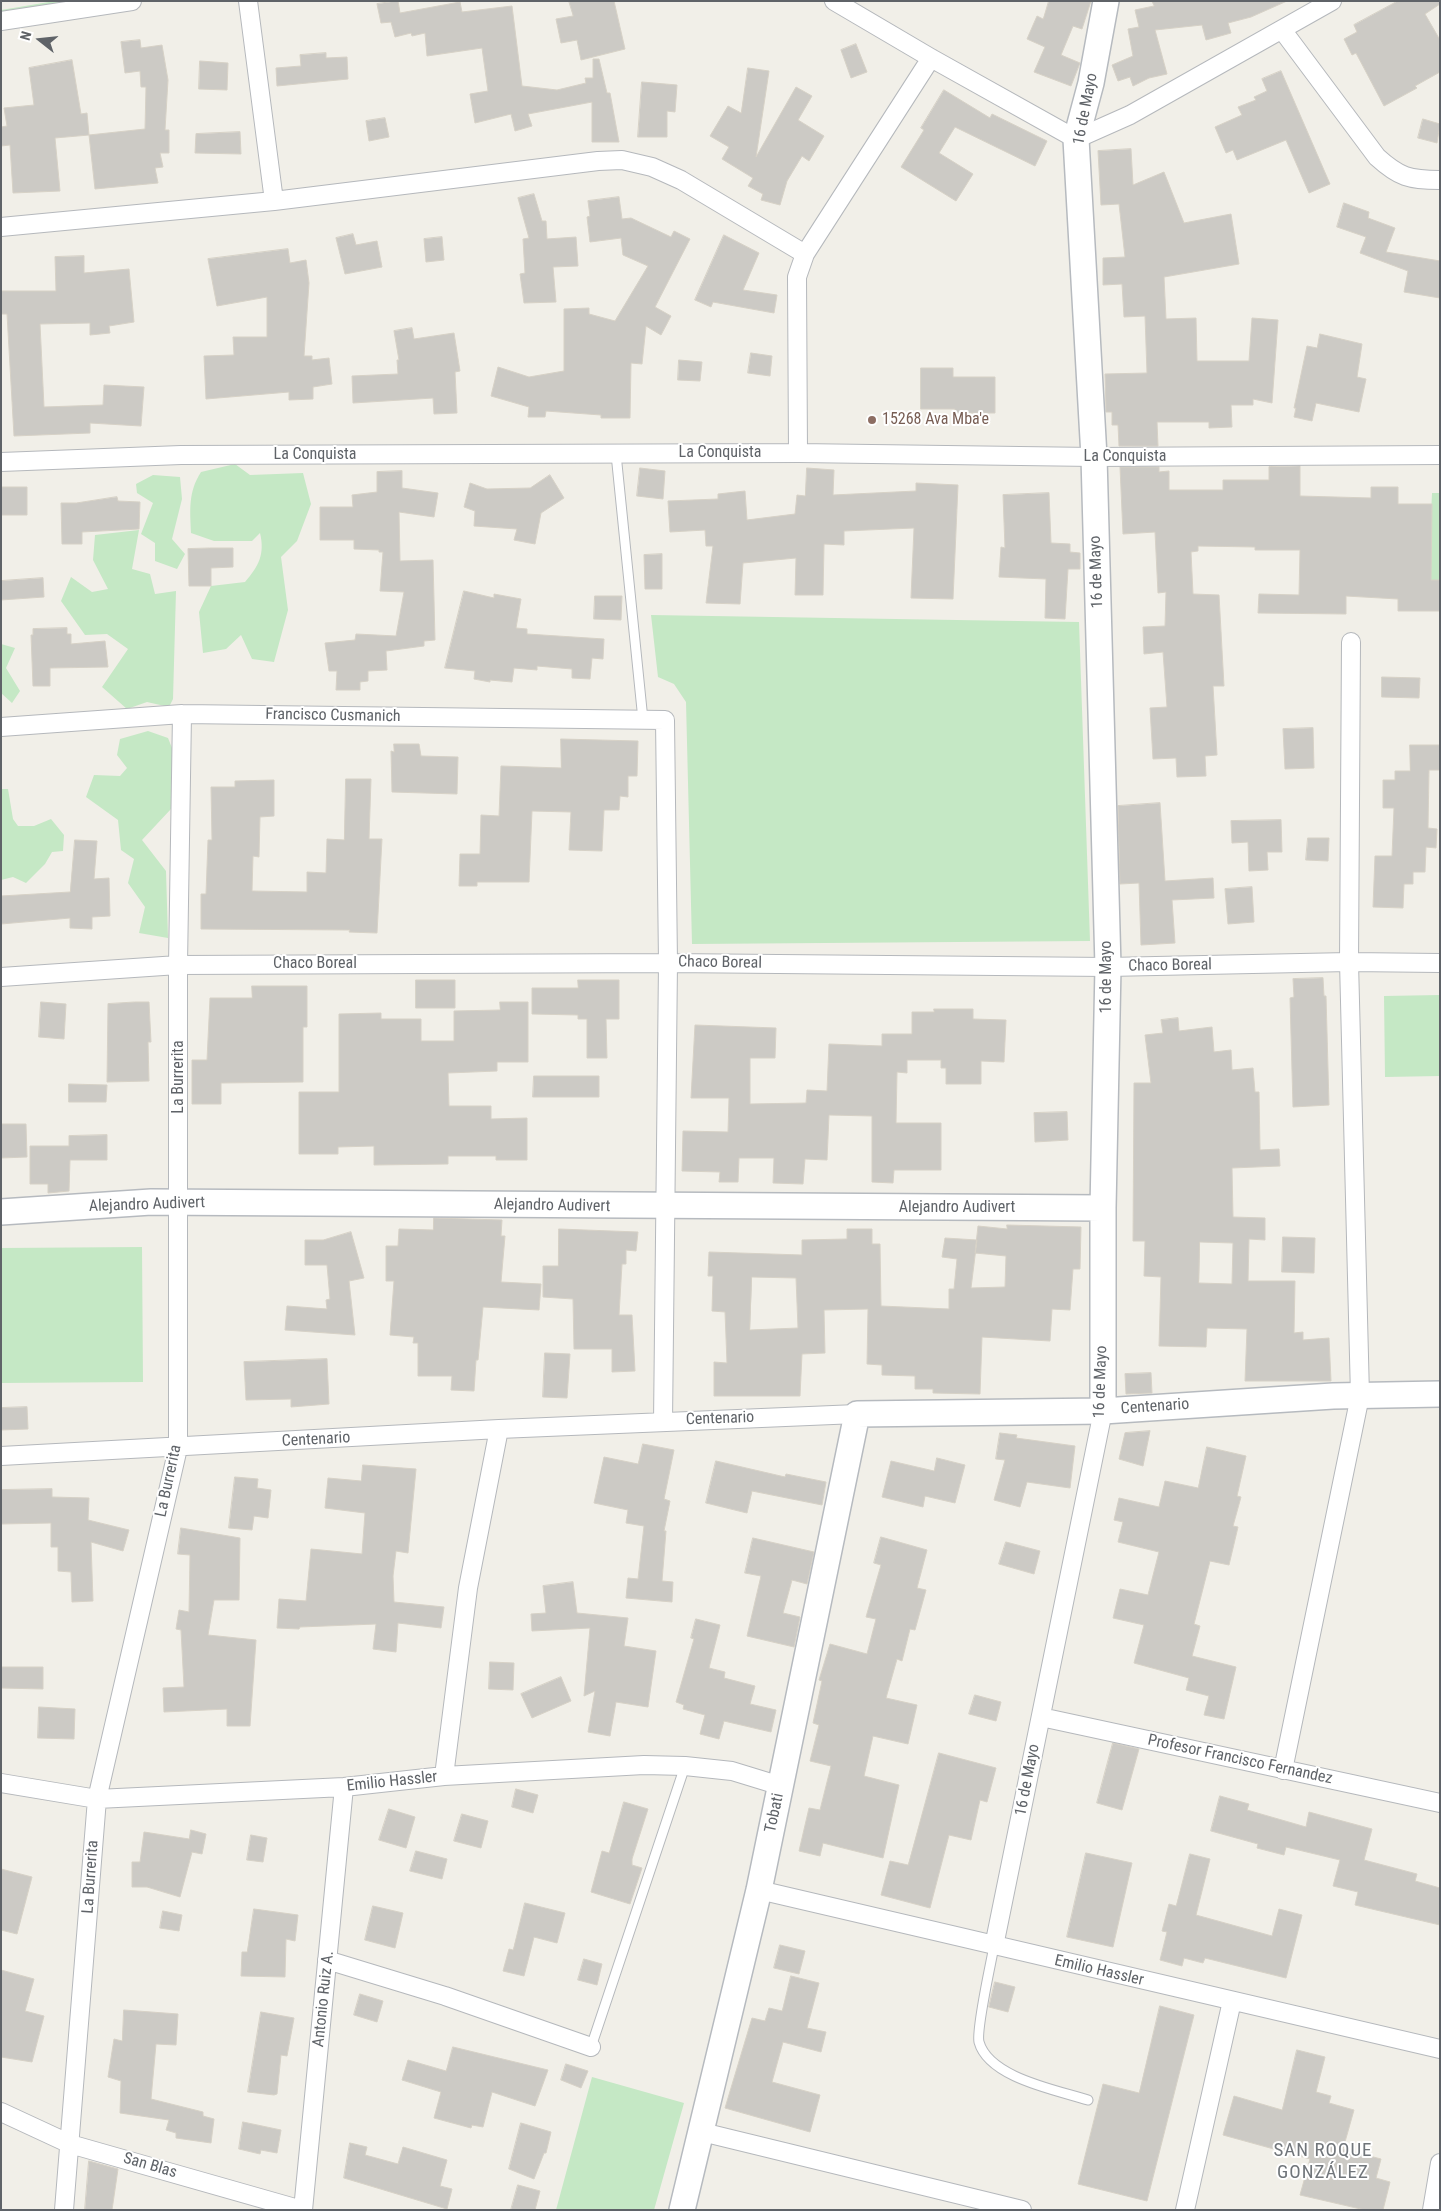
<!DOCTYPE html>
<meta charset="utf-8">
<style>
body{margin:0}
#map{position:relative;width:1441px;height:2211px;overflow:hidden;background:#f1efe8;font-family:"Roboto Condensed",sans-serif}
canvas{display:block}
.frame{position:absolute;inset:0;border:2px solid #5f6368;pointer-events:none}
.north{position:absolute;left:15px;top:15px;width:50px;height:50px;-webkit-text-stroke:4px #fff;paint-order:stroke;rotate:286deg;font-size:14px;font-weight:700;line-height:20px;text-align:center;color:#5f6368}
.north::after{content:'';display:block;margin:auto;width:18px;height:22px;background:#5f6368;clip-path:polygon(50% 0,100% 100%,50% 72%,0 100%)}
</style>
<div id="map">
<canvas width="1441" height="2211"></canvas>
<div class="frame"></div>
<div class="north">N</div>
</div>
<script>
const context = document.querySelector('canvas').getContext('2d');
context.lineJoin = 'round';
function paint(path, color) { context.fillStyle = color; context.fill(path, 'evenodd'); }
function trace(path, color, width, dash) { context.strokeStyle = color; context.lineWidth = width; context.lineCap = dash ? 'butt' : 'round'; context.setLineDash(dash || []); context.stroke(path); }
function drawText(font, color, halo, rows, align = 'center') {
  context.font = font + ' "Roboto Condensed",sans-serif'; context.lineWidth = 4; context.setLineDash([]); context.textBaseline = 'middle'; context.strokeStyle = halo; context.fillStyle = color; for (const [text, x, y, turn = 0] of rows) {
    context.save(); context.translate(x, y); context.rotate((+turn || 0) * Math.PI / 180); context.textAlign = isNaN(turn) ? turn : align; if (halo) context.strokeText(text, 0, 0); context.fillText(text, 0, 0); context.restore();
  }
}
paint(new Path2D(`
 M55,1H85L1,14V10Z
 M235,464L250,475L303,473L311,504L297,541L281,557L288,610L274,662L252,659L241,635L226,649L203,653L199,612L211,586L245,582C259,566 265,554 260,533L252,541H214L191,533C190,510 188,492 201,472Z
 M153,475L180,477L182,499L172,539L185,554L177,569L155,561V543L141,534L153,503L137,493L136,484Z
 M1432,493H1440V584H1428Z
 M139,530L132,569L150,574L155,594L176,591L173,699L169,707L147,702L127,709L102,687L128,649L107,634L85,635L61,601L71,577L92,592L108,589L93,560L95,535Z
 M651,615L1079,622L1090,941L692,944L686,702L674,684L658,677Z
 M1,644L15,648L6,668L20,691L12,703L1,693Z
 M148,731L168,738L176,758L171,809L142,840L166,871L168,938L139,933L145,907L128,883L134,859L121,850L118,820L86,797L94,775L120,776L127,768L117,755L120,739Z
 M1,789H8L13,819L18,826H34L51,819L64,835L63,851L52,852L45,864L26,883L13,877L1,880Z
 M1440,995V1076L1385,1077L1384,996Z
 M142,1247L143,1382L1,1383V1248Z
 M592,2077L684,2103L654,2210H556Z`), '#c5e8c5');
const building = new Path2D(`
 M398,1L400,13L460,2L462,12L512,6L522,86L557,90L586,83L585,78H593V59H599L607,93H610L619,142H592V102L528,114L532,126L515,131L511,114L475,123L470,94L488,91L482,48L427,56L425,33L412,36L411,33L395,37L391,22L381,23L377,4Z
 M569,1H614L625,49L581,60L577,40L561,43L556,19L573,16Z
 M1049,1H1091L1082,29L1073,26L1061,55L1080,63L1071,86L1034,72L1045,47L1027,39L1037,16L1043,19Z
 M1152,1H1287L1251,17L1228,23L1231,33L1206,40L1202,25L1155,30L1167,74L1149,78L1133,86L1130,77L1118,81L1112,65L1133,56L1128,29L1139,27L1135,10L1154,6Z
 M1398,1H1440V4L1425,14L1440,40V72L1415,86L1417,88L1384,106L1356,53L1352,55L1344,39L1357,32L1354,25Z
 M140,40L141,48L162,45L168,80L165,130H169V153H160L163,167L155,168L158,183L95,189L89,135L145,129L146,87H141L140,71L125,73L121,42Z
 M856,44L867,72L851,78L841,50Z
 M326,53V58L347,57L348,79L277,86L276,68L301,66L300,55Z
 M72,60L81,114L87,113L89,135L55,138L60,191L13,193L10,145L1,146V127L7,126L4,108L34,105L29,68Z
 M200,61L228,63L227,90L199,89Z
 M748,68L769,71L756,157L796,87L812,96L798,120L824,136L809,161L802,156L787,181L780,205L761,200L763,194L748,186L753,178L722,159L729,147L710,136L728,106L741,113Z
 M1281,71L1330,184L1309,193L1286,140L1237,160L1233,150L1226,153L1215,127L1242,115L1238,107L1256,100L1254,97L1267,91L1262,79Z
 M642,82L677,85L675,112L667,111V137H638Z
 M944,90L990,118L992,114L1047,141L1035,166L955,127L939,153L973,174L956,201L901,167L924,130L921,128Z
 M385,118L389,137L369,141L366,121Z
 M1423,119L1440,124L1437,143L1418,138Z
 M240,132L241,154L195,153L196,134Z
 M1131,149L1133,185L1164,172L1184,223L1231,214L1239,264L1164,277L1166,319L1196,318L1197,361H1249L1252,318L1278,320L1272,403L1253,399V405H1231L1232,427L1209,428V422H1157L1158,446H1119L1118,425H1112V412H1106L1105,374L1147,373L1145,316L1124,317L1122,284L1103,285V258L1125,257L1119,204L1101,205L1098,151Z
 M534,194L542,221H546L547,239L576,237L578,266L553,267L556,302L524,303L520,274L525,273L523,239L529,238L518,198Z
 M619,197L622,219L631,218L671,237L674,231L690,239L655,307L671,316L661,335L646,326L642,364L631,363L630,418H601V415L546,411L545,417H528L529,407L491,396L498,367L529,377L564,371V309L589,308V314L615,321L648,266L623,255L621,238L590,242L587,217L590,216L588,201Z
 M1344,203L1369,212L1368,218L1395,228L1386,252L1440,261V298L1404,292L1408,271L1360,253L1366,237L1337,227Z
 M353,234L356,245L377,241L382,267L345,274L336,238Z
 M724,235L759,253L743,290L777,295L774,313L713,302L711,307L695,300Z
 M442,237L444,260L426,262L424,239Z
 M288,249L290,263L306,260L309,283L304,356H312V360L329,358L332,384L313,387V399L289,400V392L206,399L204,356L234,355L233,337H267V297L217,306L208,259Z
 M84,256V273L129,269L134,322L109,326L110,333L90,335V323L40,324L44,407L103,405L104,385L144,387L141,426L90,423V433L14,436L7,314H1V291H56L55,257Z
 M412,328L414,339L454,333L460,371L455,372L457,413L434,414L433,398L353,403L352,376L398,374L397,360H399L394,331Z
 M1320,334L1362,344L1357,377L1366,379L1359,412L1316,403L1312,421L1294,417L1296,408H1294L1307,346L1317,348Z
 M751,353L772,356L770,376L748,373Z
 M679,360L702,362L700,381L678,380Z
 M921,368H953V377H995V413H955V409H921Z
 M1300,466V496L1371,498V487H1398V504H1432L1431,580H1440V611H1398V599L1346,596V614L1258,613L1259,594L1299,595L1300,550H1255V547L1198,546V551L1191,552L1193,594L1219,595L1224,686H1213L1217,755L1205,756L1206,776L1177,777L1176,758L1153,759L1150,708L1167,707L1163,652L1144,654L1143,627L1165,626L1166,592L1158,593L1155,532L1123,534L1120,467H1159V472L1169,471V490H1223V480H1269V467Z
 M640,468L665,471L663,499L637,496Z
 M807,468L834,470L833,495L916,491V483L958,485L953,599L911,598L914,528L844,531V545L824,544L823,595H795L796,558L743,563L740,604L706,603L713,546H706L705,530L670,532L668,501L718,499V494L745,491L747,520L795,514L797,495L805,496Z
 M402,471V488L438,493L434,517L399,512L400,561L433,560L435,640L424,641V646L386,651L387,670L368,671V681L360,682V690H336L337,671H329L325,643L355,640L356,634L396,636L404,592L380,591L383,552H379V550L354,549V540H320V507H353L352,495L377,492V472Z
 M550,475L564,498L541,513L535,544L514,540L517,529L474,526L475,511L464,507L470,483L487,489L530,488Z
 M1,487H27V515H1Z
 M1049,493L1051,543L1070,544V552L1080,553V569H1068L1065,619L1045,618L1046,579L999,577L1001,547L1005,548L1003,495Z
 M117,497L118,501L140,502L139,529L82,532V544H62L61,503H76Z
 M210,548H233V567L211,568V586H189L188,549Z
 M662,554V589H645L644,555Z
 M43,578L44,597L1,600V581Z
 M464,591L494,598V594L521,599L516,628L527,629V634L604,639L603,659L592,658L590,679L572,678V669L537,666V670L514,668L512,682L490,680V682L474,679L475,671L445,668Z
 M595,596H622L621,620L594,619Z
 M67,628V634H71V644L105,641L108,667L50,668V686H33L31,635H33V629Z
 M1382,677L1420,678L1419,698L1382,697Z
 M1313,728L1314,768L1285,769L1283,729Z
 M561,739L638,741L637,776H628V797L620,796L619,810H604L602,851L569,850L571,812L532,811L529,882H477V886H459L460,854H480L481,815L499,816L501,766L561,768Z
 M394,744H419L421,756L458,757L457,794L392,792L391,751L394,752Z
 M1410,745H1440V770H1429L1428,828L1437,829L1436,848L1426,847L1425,872H1413V884H1404L1403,908L1373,907L1375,856H1392L1394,808H1383V780H1395V771H1410Z
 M346,779H371L369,839H382L377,933L349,932L350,930L201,929V894H206L208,840H212L211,787H235V781L274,780V816L260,817L259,857L253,856L252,891L307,892V872L326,873L327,839L344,840Z
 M1160,803L1165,881L1213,878L1214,898L1172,900L1175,943L1141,945L1139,883L1120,884L1118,806Z
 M1281,820L1282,852H1267L1268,870L1249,871L1248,842L1232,843L1231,821Z
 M1308,838H1329L1328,861L1306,860Z
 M75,840L97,841L94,879L109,878L110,916L92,917V929L70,928V918L1,924V896L70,892Z
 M1252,887L1254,922L1228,924L1225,889Z
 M1323,978L1324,996H1326L1329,1105L1293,1107L1290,998L1294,997L1293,979Z
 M416,980H455V1008H416Z
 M578,980H619V1019H606L607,1058H587V1019H578V1015L532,1014V988H578Z
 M252,986H307V1027H303V1082L221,1083V1104H192V1060H207L210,998H252Z
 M41,1002L66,1004L64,1039L39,1037Z
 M135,1002H149L151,1042H148L149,1081L107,1082L108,1004Z
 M500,1002H528V1062H497V1071L448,1073L449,1106H491V1119L527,1118V1160H496V1156H448V1164L374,1165V1146L338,1147V1154H299V1092H339V1014L381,1013V1019H421V1041H454V1011L500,1010Z
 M934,1009H973V1019L1006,1020L1004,1062L981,1061V1084H946V1068H941V1060H907V1073L897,1072L896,1123H941V1170H894L893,1183L872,1182V1116L829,1115L827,1160L805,1159L803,1184L773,1183L774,1158H739L738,1182H719L720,1172L682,1171L683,1131L728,1132L729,1098H691L695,1025L776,1028L775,1058H750V1104L806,1103L807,1090L827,1091L829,1044L882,1046V1034H912V1012H934Z
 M1178,1018L1179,1031L1212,1027L1214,1052L1231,1050L1232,1070L1253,1068L1255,1092H1259L1260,1150L1279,1149L1280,1166L1232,1168L1233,1217L1265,1218V1240L1249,1239L1248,1281H1295L1294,1333L1303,1332V1340L1329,1338L1331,1381H1245L1247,1329L1207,1328L1206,1347L1159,1346L1161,1277L1144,1276L1145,1241H1133L1134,1083H1151L1145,1035L1163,1033L1161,1020ZM1200,1242L1233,1243L1232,1284L1199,1283Z
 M534,1076H599V1097H533Z
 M69,1084L107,1085L106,1102H69Z
 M1067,1112L1068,1140L1035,1142L1034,1113Z
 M1,1124H26L27,1157L1,1158Z
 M107,1135V1160H70L69,1191L48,1193V1184H30V1146H69V1136Z
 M434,1218L502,1220L501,1236H505L501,1282L541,1284L539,1310L483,1307L478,1360H476L474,1391L451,1390L452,1376H418V1343H413L414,1337L390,1335L394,1281H386V1246H398L399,1229L433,1230Z
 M1007,1225L1081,1227L1080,1269H1073L1070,1310L1052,1309L1050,1341L982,1337L980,1394L933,1393V1389H915V1376L882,1375V1365L867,1364L868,1309L824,1310L825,1353L802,1354L800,1396H714V1362L727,1363L725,1312L712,1311L713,1276H708L709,1252L802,1255V1240L847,1239V1229H872V1244H880L881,1306L949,1309V1289H954L957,1259L942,1257L945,1238L977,1240L971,1288L1005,1287L1006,1256L975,1253L978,1226L1007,1229ZM752,1277L796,1278L798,1328L750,1330Z
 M559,1229L638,1232L636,1251L626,1250V1264H622L619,1315H632L635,1371L612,1372V1349H574L573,1299L543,1297V1266H558Z
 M351,1232L364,1278L349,1281L355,1335L285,1330L287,1306L327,1309L326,1300L330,1299L327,1265H305V1240H323Z
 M1283,1237L1315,1238L1314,1273L1282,1272Z
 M545,1353L570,1354L567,1398L543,1397Z
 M327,1359L329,1404L291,1407V1399L246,1400L244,1362Z
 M1151,1373L1152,1393L1126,1394L1125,1374Z
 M27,1407L28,1429L1,1430V1408Z
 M1150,1431L1143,1466L1119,1459L1125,1433Z
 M1000,1433L1017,1435L1016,1438L1075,1446L1070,1488L1027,1482L1020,1507L994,1500L1005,1460L996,1459Z
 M643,1444L674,1450L664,1499L670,1501L664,1531H666L662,1581L673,1582L672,1602L626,1598L628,1578L638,1579L644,1526L626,1523L628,1510L594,1503L604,1457L638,1464Z
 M1207,1447L1246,1456L1237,1496L1241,1497L1233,1526L1238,1527L1229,1565L1210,1561L1194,1624L1200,1626L1192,1656L1236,1667L1224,1719L1204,1715L1209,1696L1186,1690L1189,1678L1134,1663L1144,1625L1113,1618L1120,1589L1148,1595L1159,1552L1118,1542L1123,1522L1114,1520L1119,1498L1159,1507L1165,1481L1198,1488Z
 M937,1458L965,1465L955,1503L925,1496L923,1507L882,1497L891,1461L934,1471Z
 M716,1461L785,1477L786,1474L826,1482L822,1505L752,1491L747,1513L706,1503Z
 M363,1465L416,1469L408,1553L396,1551L393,1576L394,1602L444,1607L441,1628L398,1623L396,1652L373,1649L376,1624L300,1627L299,1629L277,1628L279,1599L306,1601L311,1549L362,1554L365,1513L325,1508L328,1478L361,1481Z
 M235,1477L258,1479L257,1488L271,1490L268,1518L254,1516L252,1530L229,1528Z
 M52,1489V1497L89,1498L88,1520L129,1530L123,1551L91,1542L93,1601L72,1602L71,1572L58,1571V1547H51V1523L1,1524V1490Z
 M181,1528L240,1538L239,1600H214L208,1635L256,1640L250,1726H227V1709L164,1712L163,1688L184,1687L181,1630L176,1629L179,1610L189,1612L190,1555L178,1554Z
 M881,1537L927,1550L917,1588L926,1590L915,1630L910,1629L902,1661L897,1659L886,1698L917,1705L908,1744L873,1736L864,1776L899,1785L883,1858L823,1843L820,1856L799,1851L809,1808L820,1810L831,1766L810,1761L819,1725L813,1723L822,1681L819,1680L830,1644L867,1654L876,1619L866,1617L881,1565L874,1563Z
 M753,1538L814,1552L807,1584L792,1580L783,1613L800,1617L794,1647L747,1636L761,1576L745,1573Z
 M1006,1542L1040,1551L1034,1574L999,1564Z
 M573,1582L577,1613L628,1618L624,1646L656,1651L648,1707L616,1702L610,1736L588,1732L595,1691L584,1696L590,1628L532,1631L531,1614L546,1613L543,1586Z
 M696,1619L720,1625L709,1668L725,1672L724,1678L755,1686L750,1704L776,1710L771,1732L724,1721L719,1739L700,1734L705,1715L683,1709L684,1705L676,1702L694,1639L691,1638Z
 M490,1662L514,1663L513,1690L489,1689Z
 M1,1667H43V1689L1,1688Z
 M561,1677L571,1701L532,1718L521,1694Z
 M975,1695L1001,1702L996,1721L969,1714Z
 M39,1707L75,1709L74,1739L38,1738Z
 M1113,1743L1139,1749L1122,1810L1097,1803Z
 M939,1753L996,1768L987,1802L980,1800L971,1840L949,1835L930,1908L881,1895L890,1861L908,1865Z
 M516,1789L538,1795L533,1813L512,1807Z
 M1220,1796L1249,1804L1247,1810L1306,1827L1309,1812L1372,1829L1364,1860L1417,1874L1415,1881L1440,1888V1925L1355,1905L1358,1892L1333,1886L1340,1860L1286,1847L1284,1855L1257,1848L1258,1844L1211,1831Z
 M624,1802L648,1809L632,1859V1865L642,1868L630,1904L591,1892L602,1851L609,1853Z
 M389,1809L415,1817L406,1848L379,1840Z
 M462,1814L488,1821L481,1848L454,1841Z
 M191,1830L206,1834L202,1854L192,1852L180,1897L147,1887H132V1862H140L144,1832L189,1839Z
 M251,1835L267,1838L263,1862L247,1860Z
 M416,1851L447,1859L442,1879L410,1871Z
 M1086,1853L1132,1863L1113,1947L1067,1937Z
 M1190,1854L1210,1859L1196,1915L1272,1936L1279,1909L1302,1915L1286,1978L1205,1958L1203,1963L1184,1958L1182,1966L1160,1960L1167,1932L1162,1931L1169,1904L1176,1906Z
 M1,1869L32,1877L17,1934L1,1930Z
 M525,1903L565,1913L557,1943L534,1937L524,1976L503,1971L509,1949L513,1950Z
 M373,1906L403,1913L395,1948L365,1940Z
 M254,1909L298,1915L295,1941L286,1939L285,1977L241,1976L242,1952H247Z
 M163,1911L182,1915L179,1931L160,1928Z
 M780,1945L805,1951L799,1974L774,1968Z
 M584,1959L602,1964L597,1985L578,1980Z
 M1,1970L34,1979L25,2011L44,2016L32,2062L1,2057Z
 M791,1976L819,1983L807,2028L826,2032L821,2052L783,2042L772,2082L820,2095L810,2132L725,2108L752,2018L765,2021L769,2008L782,2011Z
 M995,1982L1015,1987L1008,2012L989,2007Z
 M360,1994L383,2001L377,2022L354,2015Z
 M1160,2006L1194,2015L1147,2201L1078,2184L1103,2084L1139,2093Z
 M124,2010L178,2014L176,2045L156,2044L151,2099L203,2112V2116L214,2119L211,2143L176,2138V2133L166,2130L169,2120L120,2113L121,2081L108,2077L114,2039L122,2041Z
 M261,2012L294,2018L287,2056L281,2055L277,2094L274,2095L248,2092Z
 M453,2047L548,2070L535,2106L492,2092L483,2127L472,2125L471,2128L434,2118L441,2092L402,2080L408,2060L446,2071Z
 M1297,2050L1325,2057L1316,2092L1331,2096L1329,2103L1354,2110L1343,2149L1381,2159L1376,2178L1390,2182L1383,2210H1365L1300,2195L1310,2159L1223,2135L1234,2096L1282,2110Z
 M566,2064L588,2071L581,2088L561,2080Z
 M243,2122L281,2130L277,2153L261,2150L260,2154L239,2149Z
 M521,2123L551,2132L546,2153H544L534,2179L509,2169Z
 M350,2143L367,2147L365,2155L398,2164L403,2147L447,2160L440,2186L452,2189L447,2209L344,2178Z
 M89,2161L118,2169L112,2210H85Z
 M518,2185L540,2191L535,2210H511Z`);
paint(building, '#cccac5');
trace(building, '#d6d1c6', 1);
const lane = new Path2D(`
 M616,454L643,720
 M994,1946C991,1963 976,2029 979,2042C989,2078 1057,2090 1088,2100
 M591,2047L685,1766`);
const street = new Path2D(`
 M248,1L274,201
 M834,1L931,58L1076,139L1130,115L1332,1
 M1,21L132,1
 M1283,31L1377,157C1399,177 1409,180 1440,180
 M1,227L274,201L598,161L622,160L652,167L681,180L805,254
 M798,453L797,277L805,254L931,58
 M1,462L181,455L798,453L1094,457L1440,455
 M1,727L182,714L665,720L668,963L663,1422
 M1,977L178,965L668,963L1108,967L1349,962L1440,963
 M1,1456L499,1429L857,1414
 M1041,1717L1440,1803
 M1283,1770L1360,1396L1349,962L1351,642
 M444,1776L468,1588L499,1429
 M1,1783L97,1799L344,1787L444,1776L644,1765L685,1766L732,1771L781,1786
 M759,1890L1440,2049
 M994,1946L1103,1411
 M327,1960L445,1996L591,2047
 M1,2112L70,2144L302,2210
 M702,2132L1022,2210
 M64,2210L97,1799L178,1448V965L182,714
 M303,2210L344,1787
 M1185,2210L1232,2001
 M1432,2210L1440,2163`);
const secondary = new Path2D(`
 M1,1212L151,1202L1103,1208
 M1103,1411V1208L1108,967L1094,457L1076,139L1091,83L1106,1
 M682,2210L759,1890L857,1414L1103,1411L1333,1396L1440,1394`);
trace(lane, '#b5b8bc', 11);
trace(street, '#b5b8bc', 20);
trace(secondary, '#b6babf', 28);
trace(lane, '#fff', 9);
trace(street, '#fff', 18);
trace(secondary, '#fff', 25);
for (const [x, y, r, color] of [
 [872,420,5,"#8d6e63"]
]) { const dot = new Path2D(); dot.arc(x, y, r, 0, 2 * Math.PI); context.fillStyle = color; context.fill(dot); trace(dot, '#fff', 2); }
drawText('16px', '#5f6368', '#fff', [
 ["16 de Mayo",1086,109,-79],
 ["La Conquista",720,453],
 ["La Conquista",315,455],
 ["La Conquista",1125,457],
 ["16 de Mayo",1097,572,-92],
 ["Francisco Cusmanich",333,716,1],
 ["Chaco Boreal",720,963,1],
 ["Chaco Boreal",315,964],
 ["Chaco Boreal",1170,966,-1],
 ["16 de Mayo",1107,977,-90],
 ["La Burrerita",179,1077,-90],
 ["Alejandro Audivert",147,1205,-2],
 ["Alejandro Audivert",552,1206,1],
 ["Alejandro Audivert",957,1208],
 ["16 de Mayo",1101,1382,-88],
 ["Centenario",1155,1407,-4],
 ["Centenario",720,1419,-2],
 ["Centenario",316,1440,-3],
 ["La Burrerita",169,1481,-78],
 ["Profesor Francisco Fernandez",1240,1760,12],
 ["16 de Mayo",1028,1780,-79],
 ["Emilio Hassler",392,1782,-6],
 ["Tobati",775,1813,-78],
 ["La Burrerita",91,1877,-86],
 ["Emilio Hassler",1099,1971,13],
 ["Antonio Ruiz A.",324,1999,-84],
 ["San Blas",150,2166,16]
]);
drawText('16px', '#785e54', '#fff', [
 ["15268 Ava Mba'e",882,420]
], 'left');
context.letterSpacing = '1px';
drawText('19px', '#70757a', '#fff', [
 ["SAN ROQUE",1323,2151],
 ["GONZÁLEZ",1323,2173]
]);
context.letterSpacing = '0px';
</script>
